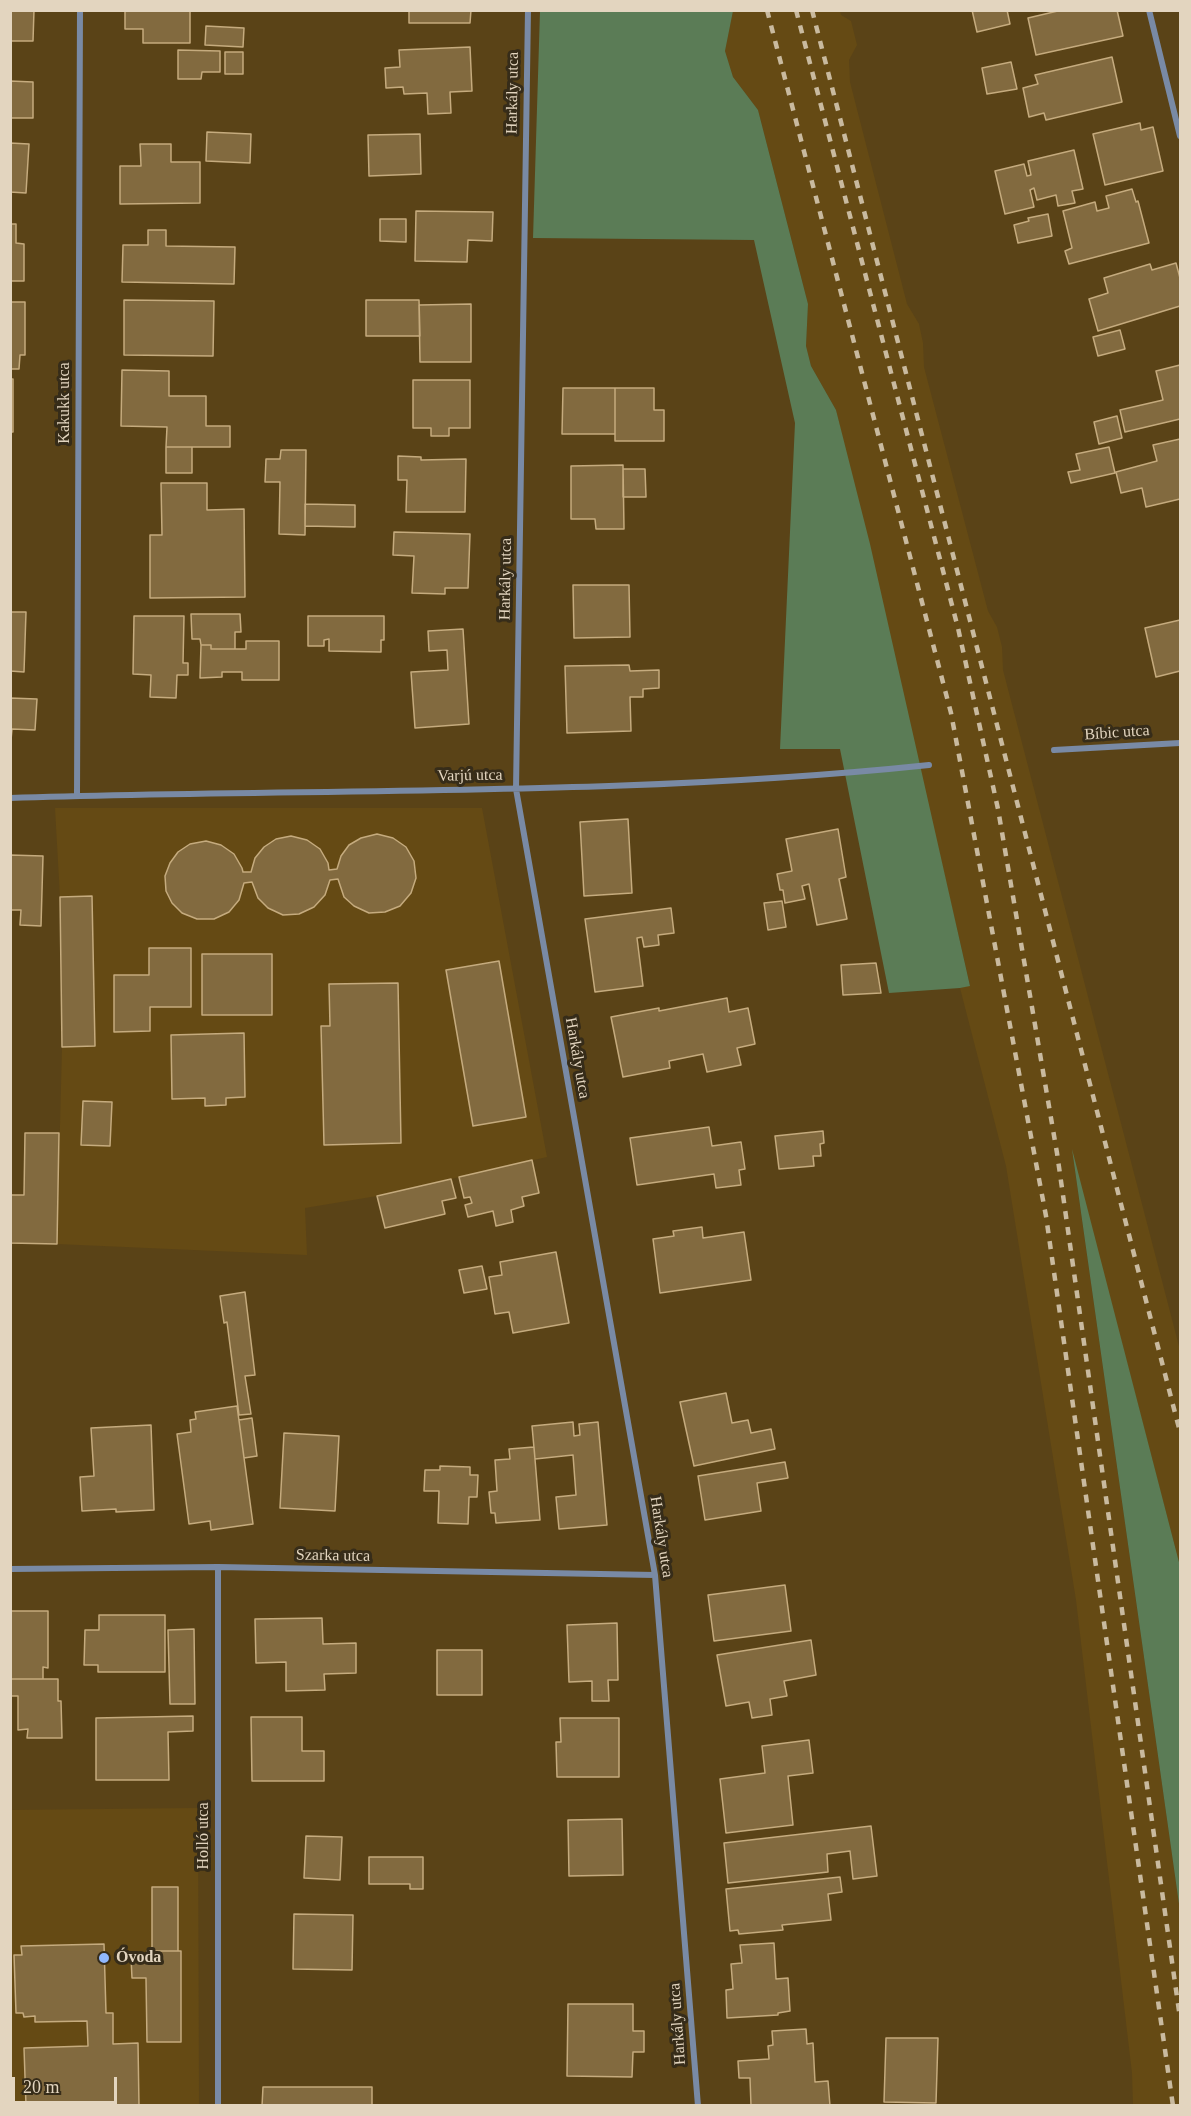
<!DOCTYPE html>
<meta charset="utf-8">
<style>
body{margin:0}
#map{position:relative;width:1191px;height:2116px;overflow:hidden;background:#5a4317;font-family:"Times New Roman",serif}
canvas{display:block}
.frame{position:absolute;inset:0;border:12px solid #e3d5bf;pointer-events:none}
.scale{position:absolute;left:12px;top:2077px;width:105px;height:27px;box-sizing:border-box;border:3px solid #e3d5bf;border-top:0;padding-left:8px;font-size:18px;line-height:21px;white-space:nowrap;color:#e3d5bf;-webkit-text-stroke:4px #362c19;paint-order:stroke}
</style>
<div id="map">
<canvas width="1191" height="2116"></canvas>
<div class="frame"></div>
<div class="scale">20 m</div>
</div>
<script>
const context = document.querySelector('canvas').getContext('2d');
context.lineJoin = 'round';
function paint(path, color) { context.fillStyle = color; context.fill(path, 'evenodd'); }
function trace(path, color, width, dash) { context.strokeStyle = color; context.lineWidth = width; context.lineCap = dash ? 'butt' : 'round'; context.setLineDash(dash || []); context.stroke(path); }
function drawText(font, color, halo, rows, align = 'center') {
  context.font = font + ' "Times New Roman",serif'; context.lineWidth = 6; context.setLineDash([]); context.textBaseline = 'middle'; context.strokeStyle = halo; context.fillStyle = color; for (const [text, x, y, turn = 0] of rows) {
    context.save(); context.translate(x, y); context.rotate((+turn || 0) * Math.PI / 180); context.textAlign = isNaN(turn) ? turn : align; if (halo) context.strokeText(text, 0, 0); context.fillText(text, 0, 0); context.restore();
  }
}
paint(new Path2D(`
 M733,11H840L841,15L851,21L857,45L849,60L850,82L907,304L919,324L923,343L924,367L988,611L997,627L1002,647L1003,670L1180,1350V1566L1073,1157L1180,1911V2105H1133L1132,2073L1076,1600L1006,1166L960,988L970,985L836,410L811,366L806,346L808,304L758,110L733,77L725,51Z
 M55,808H482L547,1157L377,1196L305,1208L307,1255L57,1244L62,1047L60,897Z
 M198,1808L199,2105H11L10,1810Z`), '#654a14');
paint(new Path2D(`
 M540,11H733L725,51L733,77L758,110L808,304L806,346L811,366L836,410L870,544L970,986L960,988L889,993L840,749H780L795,423L754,240L533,238Z
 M1072,1149L1180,1566V1911Z`), '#5b7c56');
const building = new Path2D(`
 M10,10H34L33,41H10Z
 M125,10H190V43H143V29H125Z
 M409,10H471L470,23H409Z
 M972,10H1007L1010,24L977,32Z
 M1062,10H1117L1123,36L1036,55L1028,18Z
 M206,26L244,28L243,47L205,45Z
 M470,47L472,91L450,92L451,113L428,114L427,93L404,94L403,87L386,88L385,68L400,67L399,50Z
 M178,50L220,51V72H202L201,79H178Z
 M225,52H243V74H225Z
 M1112,57L1122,102L1046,120L1044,113L1029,117L1023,88L1038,84L1035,75Z
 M1011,62L1017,89L987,94L982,68Z
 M10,81L33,82V118H10Z
 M1140,123L1141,130L1153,127L1163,171L1105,185L1093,134Z
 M207,132L251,134L250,163L206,161Z
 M420,134L421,174L369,176L368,135Z
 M10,143L29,144L26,193L10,192Z
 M140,144H171V162H200V203L120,204V166H141Z
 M1074,150L1083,189L1072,191L1075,203L1058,206L1056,195L1037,200L1034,188L1030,190L1034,207L1005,214L995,171L1024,164L1027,176L1031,175L1028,161Z
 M1132,189L1136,202L1138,201L1149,243L1069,264L1065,251L1072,248L1063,211L1095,202L1097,211L1109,208L1106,196Z
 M416,211L493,212L492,241L468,240L467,262L415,261Z
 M1048,214L1052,236L1018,243L1014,225L1029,221L1028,218Z
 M380,219H406V242L380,241Z
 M10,224H16V243L24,244V281H10Z
 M148,230H166V246L235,247L234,284L122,282L123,245H148Z
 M1176,263L1180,278V306L1098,331L1089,299L1108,293L1104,278L1150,264L1152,270Z
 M124,300L214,301L213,356L124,355Z
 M366,300H419L420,336H366Z
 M10,302H25V355H20L19,369H10Z
 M471,304V362H420L419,305Z
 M1120,330L1125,349L1098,356L1093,337Z
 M1180,365V419L1125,432L1120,410L1163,400L1156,371Z
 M122,370L169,371V396H206V426H230V447H166L167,427L121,426Z
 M10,379H13V432H10Z
 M413,380H470V428H449V436H431V428H413Z
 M563,388H615V434H562Z
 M615,388H654V410H664V441H615Z
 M1117,416L1122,438L1099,444L1094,422Z
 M1180,439V499L1146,507L1142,488L1121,493L1116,472L1157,461L1153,445Z
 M166,447H192V473H166Z
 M1109,447L1115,473L1071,483L1068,472L1080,470L1076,454Z
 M281,450H306L305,535L279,534L280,482H265L266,459H280Z
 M398,456L421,457V460L466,459L465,512H406L407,480H398Z
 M623,465L624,529H596L595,519H571V466Z
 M623,469H645L646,497H623Z
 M161,483H207V510L244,509L245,597L150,598V535H162Z
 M305,504L355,505V527L305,526Z
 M394,532L470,534L468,588H445V594L412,593L414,556L393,555Z
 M573,585H629L630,637L574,638Z
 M10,612H26L24,672L10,671Z
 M191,614H240L241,632H235V649H211V645H201L200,639H192Z
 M134,616H184L183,663H188V675H177L176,698L150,697L151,675L133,674Z
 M308,616H384V640H381V652L329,651V639L324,640V646H308Z
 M1180,620V671L1156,677L1145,628Z
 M463,629L469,724L415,728L411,672L448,670L447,650L429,651L428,631Z
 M246,641H279V680H242V672H222V677L200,678L201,645H211V649H246Z
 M629,665L630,671L659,670V688L643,689V697H630L631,731L567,733L565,666Z
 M10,698L37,699L35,730L12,729L11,740Z
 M628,819L632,893L584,896L580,822Z
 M838,829L846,877L839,879L847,919L817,925L809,884L802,886L805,899L785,903L783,890H780L777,874L792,871L786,839Z
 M377,834L393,838L406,847L414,861L416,878L411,893L400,906L385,912L369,913L354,906L344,897L338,879L330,880L325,895L314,907L299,914L283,915L268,908L258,898L252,882L244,883L239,900L229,912L214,919H197L182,913L172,903L166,891L165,876L170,863L178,852L190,844L206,841L221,845L234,854L242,868L243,872H251L255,858L264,847L276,839L291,836L307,840L320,849L328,863L329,870L337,869L341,856L349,845L361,838Z
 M10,855L43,856L41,926L20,925L21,910H10Z
 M92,896L95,1046L62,1047L60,897Z
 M782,901L786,927L768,930L764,903Z
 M671,908L674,933L658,935L659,945L644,947L642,937L637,938L643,986L595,992L585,919Z
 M149,948H191V1007H150V1031L114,1032V975H149Z
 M202,954H272V1015H202Z
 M499,961L526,1117L473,1126L446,970Z
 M876,963L881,993L843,995L841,965Z
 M398,983L401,1143L324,1145L321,1026H330L329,984Z
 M727,998L729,1012L748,1008L755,1044L737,1048L741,1065L707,1072L703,1054L669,1061L670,1068L623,1077L611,1017L659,1008V1011Z
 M244,1033L245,1097L226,1098V1105L205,1106V1098L172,1099L171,1035Z
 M83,1101L112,1102L110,1146L81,1145Z
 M709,1127L712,1146L741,1142L745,1169L739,1170L741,1185L716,1188L714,1174L637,1185L630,1138Z
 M823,1131L824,1143L820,1144L821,1156H813L814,1166L779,1169L775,1136Z
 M25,1133H59L57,1244L10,1243V1195H24Z
 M532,1160L539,1193L522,1197L524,1206L511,1210L513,1222L496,1226L493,1211L468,1217L465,1205L472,1203L470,1197L464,1198L459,1177Z
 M451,1179L456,1198L442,1201L445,1214L385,1228L377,1196Z
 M702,1227L703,1238L744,1232L751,1280L660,1293L653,1239L674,1236L673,1231Z
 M556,1252L569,1323L513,1333L509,1312L495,1314L489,1277L502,1275L500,1262Z
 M482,1266L487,1289L464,1293L459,1270Z
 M245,1292L255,1375L245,1376L251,1414L239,1415L227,1322L224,1323L220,1296Z
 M726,1393L732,1423L748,1420L751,1433L771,1429L775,1449L694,1466L680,1402Z
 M237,1406L253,1524L211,1530L210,1521L189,1524L177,1434L191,1432L190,1420L196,1419L195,1412Z
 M252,1418L257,1456L244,1458L239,1420Z
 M573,1422L574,1436L580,1435L579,1424L598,1422L607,1525L559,1529L556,1497L576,1495L573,1455L535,1459L532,1426Z
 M151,1425L154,1510L116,1512V1509L82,1511L80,1477L94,1476L91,1428Z
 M284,1433L339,1436L335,1511L280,1508Z
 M534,1447L540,1520L496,1523L495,1513H491L489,1492L497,1491L495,1460L510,1459L509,1449Z
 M785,1462L788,1478L757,1483L761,1511L705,1520L698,1476Z
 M440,1466L470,1467V1475H478L477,1497H469L468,1524L438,1523L439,1491H424L425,1470H440Z
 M785,1585L791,1631L714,1641L708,1595Z
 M10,1611H48V1668L43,1667V1679H10Z
 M99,1615H165V1672H98V1665H84L85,1630H99Z
 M322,1618L323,1644L356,1643V1673L324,1674L325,1690L286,1691V1662L256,1663L255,1619Z
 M617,1623L618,1680H608L609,1701H592V1681L569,1682L567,1625Z
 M194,1629L195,1704H170L168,1630Z
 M811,1640L816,1675L784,1681L787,1696L770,1699L772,1715L752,1718L749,1702L726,1706L717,1655Z
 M437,1650H482V1695H437Z
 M10,1679H58V1701H61L62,1738H27L28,1729L18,1730V1696H10Z
 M193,1716V1731L168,1732L169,1780H96V1718Z
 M251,1717H302V1751H324V1781H252Z
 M560,1718H619V1777H557L556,1742H561Z
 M809,1740L813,1773L788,1776L793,1825L726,1833L720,1779L765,1773L762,1746Z
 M622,1819L623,1875L569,1876L568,1820Z
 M871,1826L877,1876L853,1879L850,1851L827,1854L828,1872L728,1883L724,1843Z
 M306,1836L342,1837L340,1880L304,1878Z
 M369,1857H423V1889H410V1884H369Z
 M840,1877L842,1892L828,1894L831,1920L782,1925L783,1930L739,1934L738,1930L730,1931L726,1889Z
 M152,1887H178V1951H152Z
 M294,1914L353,1915L352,1970L293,1969Z
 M774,1943L776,1979L788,1978L790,2011L778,2013V2015L727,2018L726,1990L733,1989L731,1964L742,1963L740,1945Z
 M104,1944L106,2013H113V2044L138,2043L139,2106H26L24,2048L88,2046L87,2021L35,2022V2016L24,2017L23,2013H16L14,1955H22L21,1946Z
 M147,1951H181V2042H147L146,1978H132L131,1958H147Z
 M568,2004H633V2031H644V2052H633L632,2077L567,2076Z
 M806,2029L807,2044L813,2043L815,2082L828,2081L830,2106H751L750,2078H739L738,2061L769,2059L768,2046L773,2045L772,2031Z
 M886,2038H938L936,2103L884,2102Z
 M263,2087H372V2106H262Z`);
paint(building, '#826a3f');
trace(building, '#c5ab7e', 1.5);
trace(new Path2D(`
 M528,10L516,789L655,1575L698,2106
 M1149,10L1180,136
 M1054,750L1180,743
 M77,796L80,10
 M10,798C316,788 624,797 929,765
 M10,1569L218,1567L655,1575
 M218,2106V1567`), '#798aa5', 6);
trace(new Path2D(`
 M767,10L951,713L1046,1216L1173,2106
 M796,10L958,628L998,809L1057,1153L1180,2018
 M812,10L1180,1432`), '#c9ba9f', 4.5, [8, 8]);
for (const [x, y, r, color] of [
 [104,1958,6,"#90b8fd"]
]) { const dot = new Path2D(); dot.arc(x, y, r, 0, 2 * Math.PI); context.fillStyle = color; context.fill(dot); trace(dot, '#362c19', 2); }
drawText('16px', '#e3d5bf', '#362c19', [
 ["Harkály utca",513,93,-89],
 ["Kakukk utca",65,403,-90],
 ["Harkály utca",506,579,-89],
 ["Bíbic utca",1117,733,-4],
 ["Varjú utca",470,776,-1],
 ["Harkály utca",577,1058,80],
 ["Harkály utca",661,1537,81],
 ["Szarka utca",333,1556,1],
 ["Holló utca",204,1836,-90],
 ["Harkály utca",678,2024,-94]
]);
drawText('bold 16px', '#e3d5bf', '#362c19', [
 ["Óvoda",116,1958]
], 'left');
</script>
